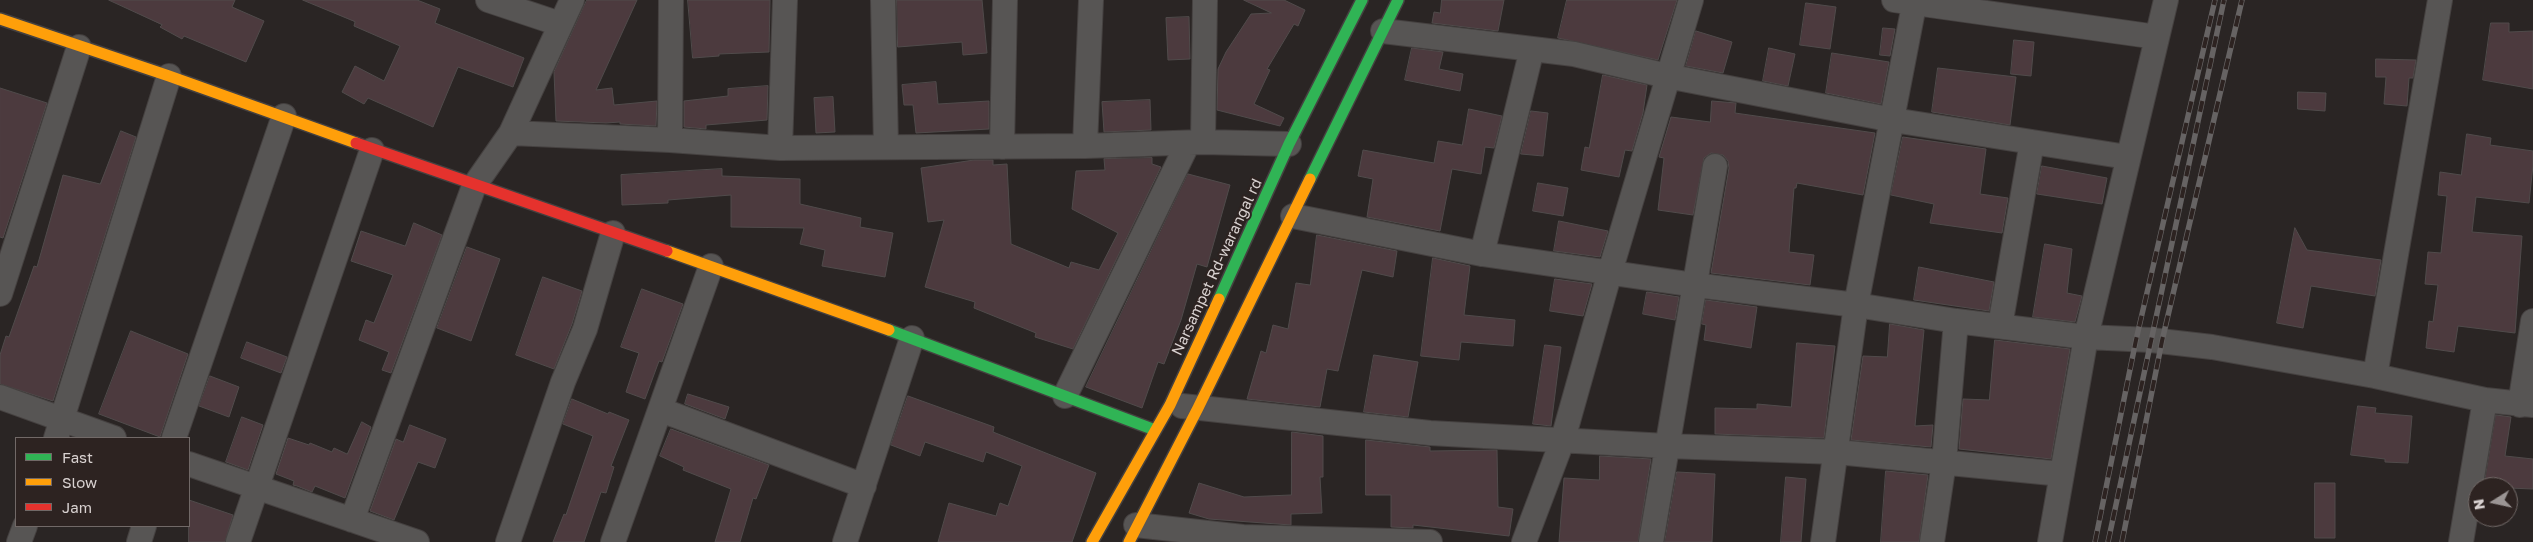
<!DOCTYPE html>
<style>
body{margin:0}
#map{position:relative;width:2533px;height:542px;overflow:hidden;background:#2a2524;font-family:"Golos Text",sans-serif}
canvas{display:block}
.legend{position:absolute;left:15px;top:437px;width:175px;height:90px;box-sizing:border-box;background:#2d2321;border:1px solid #716967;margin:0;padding:6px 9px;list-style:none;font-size:15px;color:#d8d1d0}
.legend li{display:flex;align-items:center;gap:10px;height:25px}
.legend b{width:25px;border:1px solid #716967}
.north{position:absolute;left:2468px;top:477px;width:50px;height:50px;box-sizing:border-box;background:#2d2321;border:1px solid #716967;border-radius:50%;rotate:260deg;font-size:14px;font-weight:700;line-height:20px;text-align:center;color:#d8d1d0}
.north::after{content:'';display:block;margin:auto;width:18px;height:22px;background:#9b9594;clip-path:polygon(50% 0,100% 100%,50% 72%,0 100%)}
</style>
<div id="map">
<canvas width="2533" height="542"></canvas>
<ul class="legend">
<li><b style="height:6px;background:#30b455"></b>Fast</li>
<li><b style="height:6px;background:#ff9f0a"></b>Slow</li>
<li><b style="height:6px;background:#e5322d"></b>Jam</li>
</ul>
<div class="north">N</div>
</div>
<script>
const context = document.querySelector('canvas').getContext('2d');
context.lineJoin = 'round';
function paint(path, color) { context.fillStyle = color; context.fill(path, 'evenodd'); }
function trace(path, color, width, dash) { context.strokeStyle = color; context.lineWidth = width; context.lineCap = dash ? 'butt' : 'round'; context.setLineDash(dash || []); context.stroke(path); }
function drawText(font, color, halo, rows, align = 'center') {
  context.font = font + ' "Golos Text",sans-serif'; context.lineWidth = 4; context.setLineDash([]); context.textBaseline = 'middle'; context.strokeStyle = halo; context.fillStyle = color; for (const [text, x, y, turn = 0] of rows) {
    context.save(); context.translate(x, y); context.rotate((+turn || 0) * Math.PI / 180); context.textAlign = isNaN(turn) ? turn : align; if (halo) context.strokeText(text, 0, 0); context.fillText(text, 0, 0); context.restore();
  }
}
const building = new Path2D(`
 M109,0H235L232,7L264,21L246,62L184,36L182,39L160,27L162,25Z
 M303,0H417L440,9L435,23L524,58L513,87L458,67L433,127L368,98L364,104L342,92L355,66L384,81L400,46L354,26L355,22Z
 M587,0H637L596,90L612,88L614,105L657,101L656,126L620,124V122L606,123L556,121L554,72Z
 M688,0H770L769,52L719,54V56L693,58Z
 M897,0H982L987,53L963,55L962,42L898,47Z
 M1244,0H1284L1305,10L1298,26L1294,24L1267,69L1270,70L1254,104L1284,118L1280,126L1217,110L1218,69L1226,52L1251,14L1271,13Z
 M1442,0H1504L1498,31L1432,23L1434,12L1440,13Z
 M1567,0H1677L1658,60L1558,38Z
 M1806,3L1836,7L1830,49L1800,45Z
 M1189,17L1190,59L1168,60L1166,18Z
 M2491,23H2509V32L2533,31V89L2483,80Z
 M1883,28L1895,29L1890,56L1880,55Z
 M1696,31L1732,42L1723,73L1686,66Z
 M2014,40L2034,42L2031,76L2011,74Z
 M1412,48L1443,52L1439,69L1463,74L1460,91L1405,80Z
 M1769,48L1795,54L1788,86L1763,81Z
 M1832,53L1889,62L1881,104L1826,93Z
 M2376,59L2416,60L2413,78H2409L2407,106L2384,104L2386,77H2376Z
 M1938,68L2016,77L2010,125L1932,112Z
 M1603,75L1647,85L1643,113L1632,151L1625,150L1619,177L1581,170L1585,147L1589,148Z
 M936,82L938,104L989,101V129L916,133L913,105H904L902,85Z
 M768,86L767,120L706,125V129L684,127V101L728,96V89Z
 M0,88L47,103L3,238L0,237Z
 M2298,92L2326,93L2325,111L2298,109Z
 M833,97L835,132L816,133L814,98Z
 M1150,100L1151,130L1104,132L1102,102Z
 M1712,101L1736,103L1735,113L1875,133L1863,195L1797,183L1796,188H1794L1789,252L1814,255L1810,285L1711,273L1729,168L1728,161L1723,155L1711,153L1704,158L1693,215L1658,210L1664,158L1659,157L1671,117L1710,122Z
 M1469,109L1502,116L1494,148L1485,147L1481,174L1452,169L1440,231L1367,217L1373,179L1358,176L1363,150L1434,163L1438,141L1462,145Z
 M1531,111L1548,113L1543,156L1521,154Z
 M121,131L136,137L53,401L0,384V355L6,336L9,337L34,266L37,267L63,175L100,184Z
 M2467,134L2491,138L2490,145L2533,151V165L2529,203L2476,197L2472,232L2522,236L2515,333L2458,326L2454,352L2426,348L2429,321L2433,322L2438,285L2425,284L2428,252L2441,253L2447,196L2438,195L2440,172L2461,175Z
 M1903,137L1986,149L1980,194L2008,198L2002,233L1930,223L1934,204L1891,195Z
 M1152,158V164L1161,167L1073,349L1035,337L1036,333L974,308L975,302L925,287L944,220L928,222L921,168L974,160H993V165L1007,164L1011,244L1069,268L1071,262L1099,270L1118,233L1072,209L1076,171L1105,170L1104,159Z
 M2042,166L2107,178L2102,204L2037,194Z
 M722,169V176L800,179V204L861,218L860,227L893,233L885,277L822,266L825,250L800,244L804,228L731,227V195L668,200V203L622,205L621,175Z
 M1188,174L1230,185L1207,267L1197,264L1181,320L1164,364L1158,362L1142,408L1086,387Z
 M1538,183L1568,188L1563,216L1533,211Z
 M1559,221L1608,231L1600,257L1554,251Z
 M414,223L442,235L391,373L382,370L389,352L359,340L366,320L374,323L393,275L351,261L361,231L405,246Z
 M2295,228L2307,250L2381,260L2375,296L2311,286L2303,328L2277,323Z
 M1317,235L1397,251L1393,277L1362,270L1338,371L1327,369L1320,407L1247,399L1261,351L1266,353L1273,325L1288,329L1296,283L1310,285Z
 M2045,244L2072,249L2067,293L2082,296L2075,322L2033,317Z
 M467,247L500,259L471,341L437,328Z
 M1433,258L1470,266L1464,315L1515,320L1513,346L1461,342L1459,360L1421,356Z
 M1919,267L1994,282L1989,311L1914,300Z
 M543,277L582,291L572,324L554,369L516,355Z
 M1555,279L1592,284L1583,316L1550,311Z
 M642,289L683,304L662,362L659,361L645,399L626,392L639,353L621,347Z
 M1647,292L1679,297L1675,320L1643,314Z
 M1706,300L1757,307L1751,348L1704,340L1706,325L1702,324Z
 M1890,324L1924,330L1915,426L1933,425L1931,447L1851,440L1863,356L1887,357Z
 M131,331L188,354L160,437L99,414Z
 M1995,340L2070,349L2051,459L1959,449L1963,399L1989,400Z
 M247,342L287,357L281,373L241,358Z
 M1797,343L1835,346L1824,438L1715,434V408L1757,409V404L1791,407Z
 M1545,345L1561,347L1551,426L1533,424Z
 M1374,355L1418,362L1408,417L1364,412Z
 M210,376L239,387L229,417L199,406Z
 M688,394L729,407L725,419L685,404Z
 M908,396L994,427L993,432L1096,473L1072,542H938L949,503L996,516L1000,503L1008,506L1022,466L986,452L983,462L925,442L920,456L891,445Z
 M572,399L608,414L609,412L629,420L611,466L614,467L606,493L601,492L584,542H553L564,514L566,515L593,436L563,424Z
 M2358,406L2376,408L2375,413L2412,416L2408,463L2385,462V459L2351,455Z
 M2496,415L2511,417L2505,456L2533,459V489L2484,487Z
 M242,417L263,425L248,470L226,462Z
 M362,422L371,427L345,498L315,486L312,492L297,486L293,485L294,481L276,474L288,438L309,445L310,443L332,452L334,448L347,454Z
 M410,425L446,439L435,468L418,462L394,520L370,511L396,439L403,442Z
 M671,429L769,465L756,499L753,498L740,542H715L731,489L683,470L684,467L660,456Z
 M1292,432L1323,436V477H1320L1322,513L1291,514V525L1209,519L1189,513L1199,483L1244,497L1291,495Z
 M1366,440L1430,447V451L1497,450L1498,507L1513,509L1509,536L1413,525V528L1391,527V495H1366Z
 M1600,456L1651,459L1638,542H1559L1564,478L1599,480Z
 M1886,471L1928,475L1919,542H1881Z
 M1677,472L1715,474L1712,542H1665Z
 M1786,477L1806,479L1801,542H1781Z
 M2315,483H2335V538H2315Z
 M189,500L233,515L225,542H189Z`);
paint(building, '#4c3a3e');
trace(building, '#504b4b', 1);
const street = new Path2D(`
 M488,0L560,24
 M883,0L886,146
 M1894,0L2157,37
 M1383,31L1574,54L1667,76L1893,120L2127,157
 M511,133L670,140L780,148L1085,146L1203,142L1289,144
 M670,140L671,0
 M1203,142L1205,0
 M1085,146L1091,0
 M1002,147L1005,0
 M780,148L785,0
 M1293,216L1482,254L1695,285L1856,305L1956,321L1944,462L1932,542
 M1482,254L1532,49
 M0,294L79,47
 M1956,321L2086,337L2151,340L2212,347L2375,376L2485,400L2533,405
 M2000,326L2032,142
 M2375,376L2440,0
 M1065,396L1188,143
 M0,397L114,438
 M2520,405L2533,321
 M1182,406L1430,433L1667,446L1837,452L2062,474
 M661,410L864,486
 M56,438L169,76
 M174,438L284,116
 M189,464L417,542
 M352,520L474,186L511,133L572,0
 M1136,525L1243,537L1430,542
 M19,542L25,526
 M139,542L144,526
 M238,542L372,150
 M508,542L563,382L585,329L613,233
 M613,542L711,266
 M845,542L912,338
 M1524,542L1563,439L1610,272L1691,0
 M1651,542L1715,166
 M1823,542L1856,305L1915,0
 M2050,542L2086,337L2166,0
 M2461,542L2485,400`);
const fast = new Path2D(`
 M1310,179L1398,0
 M1219,299L1289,144L1362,0
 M889,330L1155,430`);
const slow = new Path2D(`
 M0,19L169,76L356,143
 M667,251L889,330
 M1092,542L1170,405L1219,299
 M1129,542L1198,408L1310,179`);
const jam = new Path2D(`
 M356,143L667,251`);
trace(street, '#454140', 26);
trace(fast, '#454140', 14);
trace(slow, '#454140', 14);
trace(jam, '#454140', 14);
trace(street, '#575554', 24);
trace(fast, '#30b455', 11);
trace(slow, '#ff9f0a', 11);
trace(jam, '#e5322d', 11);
const rail = new Path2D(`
 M2095,542L2136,340L2215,0
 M2108,542L2224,0
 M2122,542L2162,341L2242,0`);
trace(rail, '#666363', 5.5);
trace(rail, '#2d2321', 4, [11]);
drawText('15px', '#d8d1d0', '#2d2321', [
 ["Narsampet Rd-warangal rd",1217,267,-65]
]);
</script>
